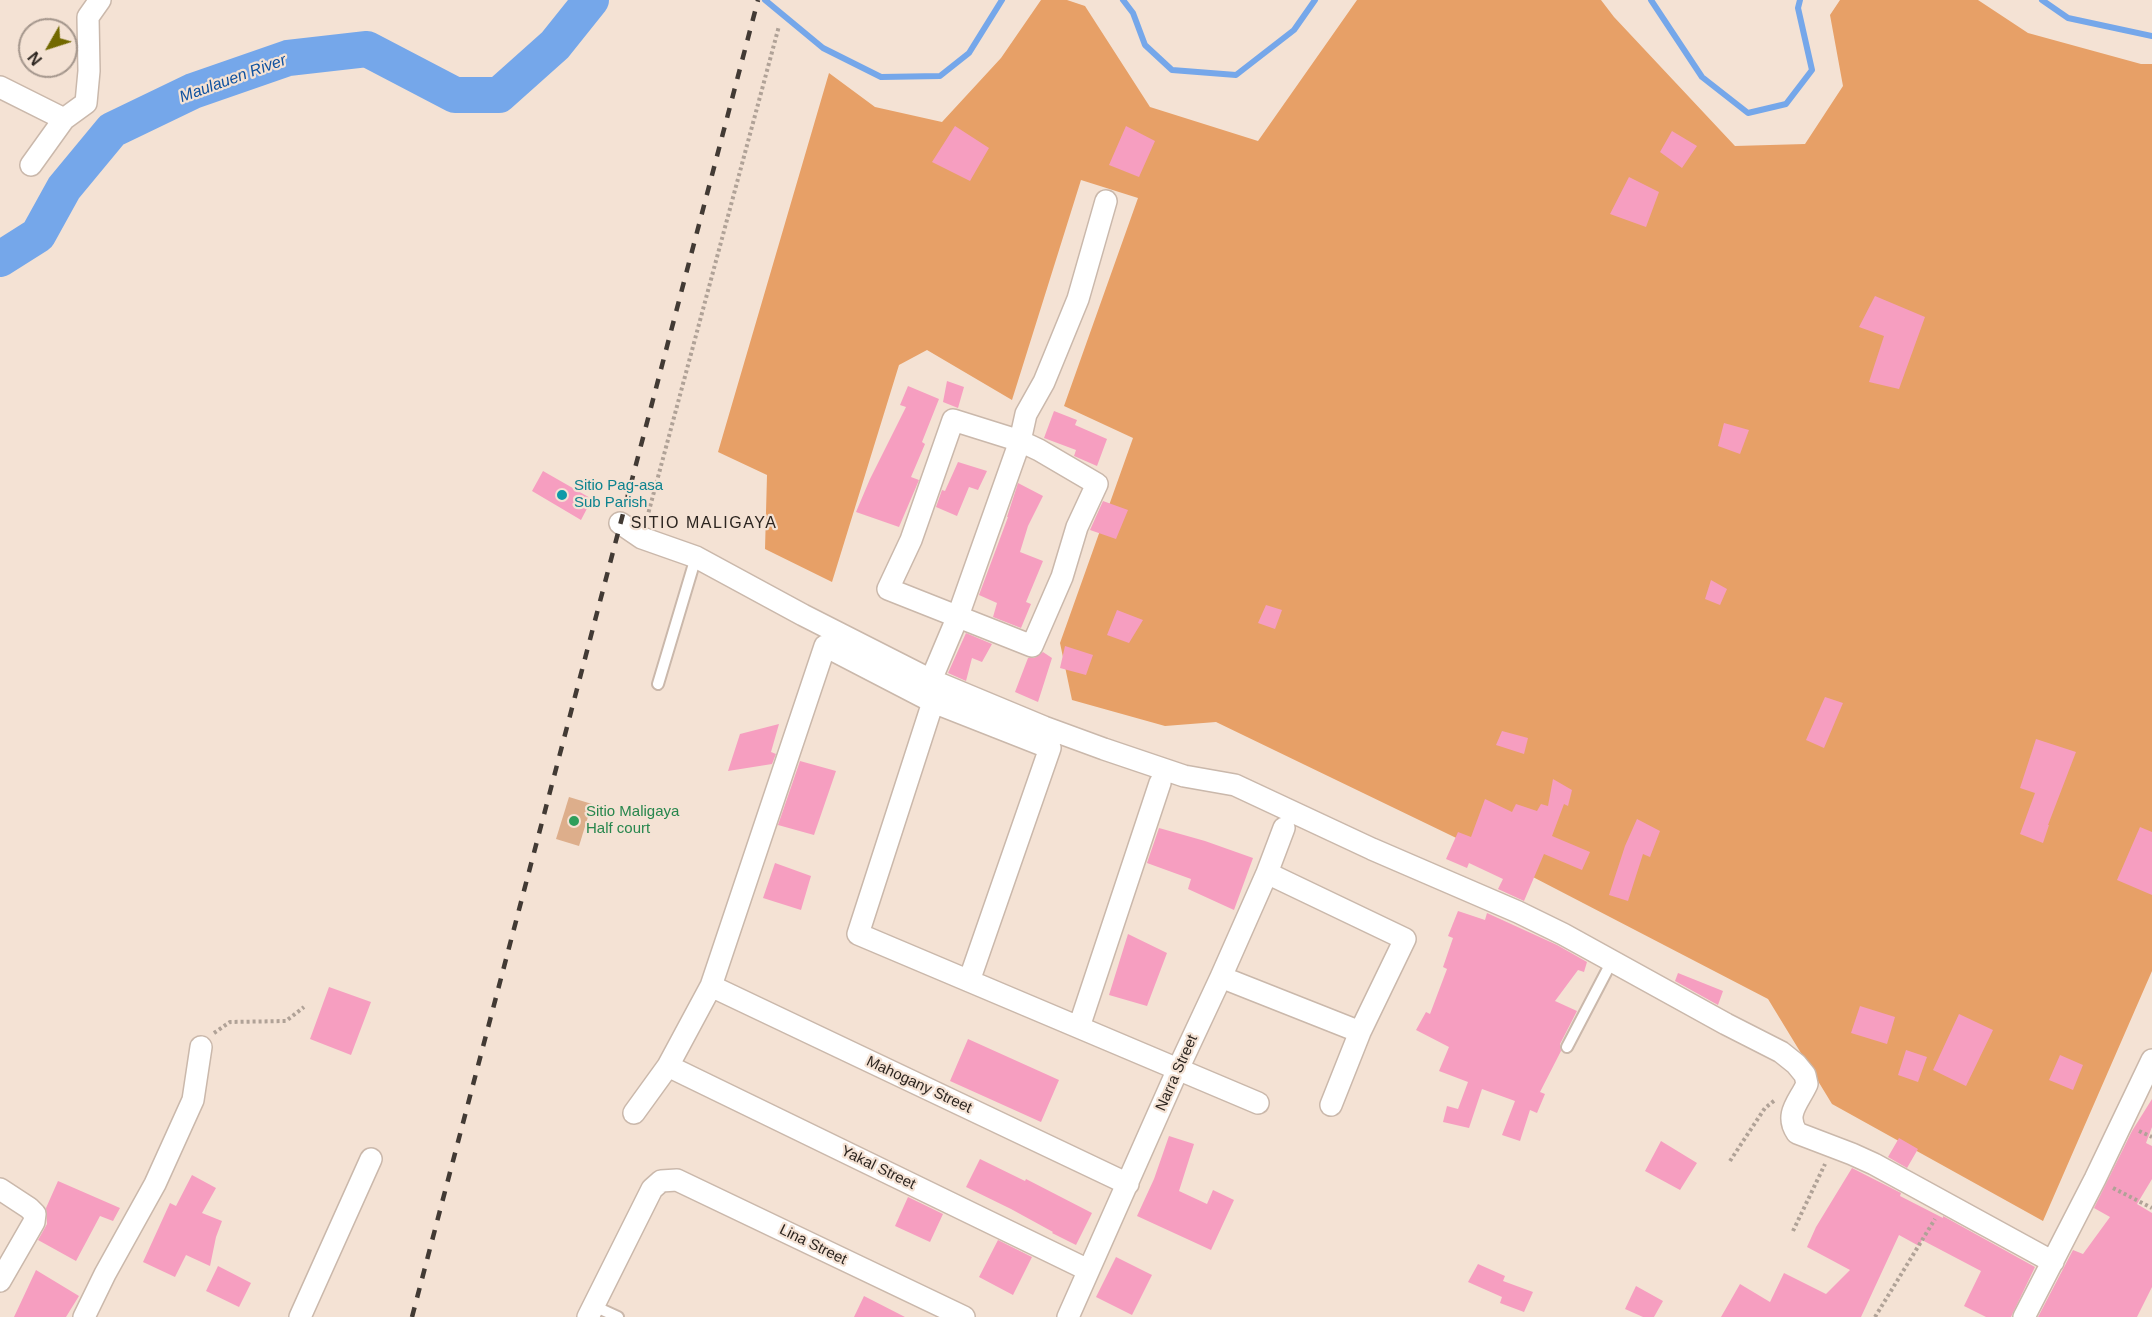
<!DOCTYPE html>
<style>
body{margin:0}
#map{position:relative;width:2152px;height:1317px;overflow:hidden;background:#f4e2d4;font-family:Arial,sans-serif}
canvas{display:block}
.north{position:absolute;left:18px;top:18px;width:60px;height:60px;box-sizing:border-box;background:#f4e2d4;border:2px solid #a4968c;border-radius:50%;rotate:231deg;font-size:16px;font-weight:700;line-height:24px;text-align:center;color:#2b241f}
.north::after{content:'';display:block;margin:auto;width:21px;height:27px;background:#726900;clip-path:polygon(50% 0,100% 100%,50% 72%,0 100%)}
</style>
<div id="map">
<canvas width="2152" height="1317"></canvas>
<div class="north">N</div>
</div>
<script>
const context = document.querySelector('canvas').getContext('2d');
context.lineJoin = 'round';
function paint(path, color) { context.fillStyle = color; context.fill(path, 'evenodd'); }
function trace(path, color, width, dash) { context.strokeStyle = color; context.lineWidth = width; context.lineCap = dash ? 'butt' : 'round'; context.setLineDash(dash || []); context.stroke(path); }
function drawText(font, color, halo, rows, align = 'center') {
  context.font = font + ' Arial,sans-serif'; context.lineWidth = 4.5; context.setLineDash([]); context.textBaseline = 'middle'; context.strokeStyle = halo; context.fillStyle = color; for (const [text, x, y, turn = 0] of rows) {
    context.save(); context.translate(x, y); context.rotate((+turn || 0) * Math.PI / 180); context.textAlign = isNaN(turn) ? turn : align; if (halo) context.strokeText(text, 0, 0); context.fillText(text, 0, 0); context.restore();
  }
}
paint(new Path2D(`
 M569,797L592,804L579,846L556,839Z`), '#ddae8b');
paint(new Path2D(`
 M1041,0H1067L1085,6L1150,107L1258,141L1357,0H1601L1614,17L1735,146L1805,144L1843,86L1830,15L1840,0H1978L2028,33L2141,64H2152V971L2043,1221L1832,1104L1768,999L1477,848L1216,722L1165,726L1072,700L1060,643L1133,438L1064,406L1138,198L1081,180L1012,400L927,350L899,365L832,582L765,549L767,475L718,452L829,73L875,107L942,122L1001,58Z`), '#e7a067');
trace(new Path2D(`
 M765,0L823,48L881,77L940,76L969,53L1002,0
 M1123,0L1133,13L1145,45L1172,70L1236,75L1294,30L1315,0
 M1651,0L1702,77L1748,113L1786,104L1812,70L1798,8L1800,0
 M2042,0L2068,18L2152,36`), '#75a7ea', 6);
trace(new Path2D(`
 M0,259L38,235L64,188L112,130L193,91L288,58L367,49L455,95H499L555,45L591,0`), '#75a7ea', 36);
paint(new Path2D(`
 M955,126L989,148L970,181L932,162Z
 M1126,126L1155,141L1139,177L1109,165Z
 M1672,131L1697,146L1682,168L1660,152Z
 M1629,177L1659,192L1646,227L1610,214Z
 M1875,296L1925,317L1899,389L1869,382L1884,336L1859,327Z
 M947,381L964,387L958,408L943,402Z
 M908,386L939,399L922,442L925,444L911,477L919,480L899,527L856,512L870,479L906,407L900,405Z
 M1054,411L1077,420L1075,425L1107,439L1097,466L1074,456L1076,450L1044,438Z
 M1724,423L1749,430L1740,454L1718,446Z
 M958,462L987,471L978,490L969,487L957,516L936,507L942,490L945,491Z
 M543,471L592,499L581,520L532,491Z
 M1018,483L1043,496L1028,526L1020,552L1043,561L1026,602L1031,604L1021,628L993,617L997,603L979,595L1008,517H1007Z
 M1103,501L1128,510L1116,539L1090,530Z
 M1711,580L1727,589L1720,605L1705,599Z
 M1266,605L1282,610L1275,629L1258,623Z
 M1117,610L1143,620L1129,643L1107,635Z
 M966,633L992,644L982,662L972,658L966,681L948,673Z
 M1065,646L1093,655L1086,675L1060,668Z
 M1043,652L1052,658L1038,702L1015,692L1028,658H1034Z
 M1825,697L1843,703L1824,748L1806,740Z
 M779,724L771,752L776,754L772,764L728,771L740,734Z
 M1502,731L1528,738L1524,754L1496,745Z
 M2036,739L2076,752L2048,825H2049L2043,843L2020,834L2035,793L2020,788Z
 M800,761L836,771L814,835L778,825Z
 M1553,779L1572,790L1568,806L1564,804L1552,836L1590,852L1582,870L1544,854L1524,901L1498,889L1503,879L1469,863L1467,868L1446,859L1458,832L1471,837L1485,799L1512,812L1516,804L1537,811L1541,804L1548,806Z
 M1637,819L1660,831L1650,857L1643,854L1628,901L1609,895L1625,846Z
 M2140,827L2152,832V895L2117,880Z
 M1159,828L1205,841L1253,858L1234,910L1188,889L1191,879L1147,863Z
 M775,863L811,876L801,910L763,898Z
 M1458,911L1485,920L1487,913L1557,945L1587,962L1584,972L1578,970L1555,1001L1577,1011L1560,1044L1561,1051L1540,1092L1545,1094L1537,1113L1530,1110L1520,1141L1502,1135L1515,1101L1482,1089L1469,1128L1443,1122L1447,1106L1458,1109L1468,1082L1439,1071L1449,1047L1416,1030L1426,1012L1430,1014L1447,969L1443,967L1453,938L1448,936Z
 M1128,934L1167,953L1147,1006L1109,995Z
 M1678,973L1723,991L1718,1005L1675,981Z
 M329,987L371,1002L351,1055L310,1039Z
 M1860,1006L1895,1017L1887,1044L1851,1033Z
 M1959,1014L1993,1030L1966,1086L1933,1070Z
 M968,1039L1059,1080L1041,1122L950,1081Z
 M1906,1050L1927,1057L1918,1082L1898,1075Z
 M2060,1055L2083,1065L2073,1090L2049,1080Z
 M2152,1099V1127L2146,1143L2152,1146V1179L2137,1204L2152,1213V1287L2137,1317H2038L2073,1250L2083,1254L2110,1217L2094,1208L2132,1131Z
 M1169,1136L1194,1144L1179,1191L1207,1204L1213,1190L1234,1200L1211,1250L1137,1216L1154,1179Z
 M1899,1138L1918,1149L1907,1168L1888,1157Z
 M1661,1141L1697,1163L1680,1190L1645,1171Z
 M980,1159L1025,1181L1026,1179L1092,1213L1076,1245L1052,1233L1053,1232L1011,1209L966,1187Z
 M1852,1168L1901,1193L1900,1196L1943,1218V1216L2035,1267L2011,1317H1986L1964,1306L1981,1271L1922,1240L1919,1246L1899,1235L1861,1317H1721L1740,1284L1770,1302L1784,1273L1826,1294L1850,1270L1807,1247L1816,1227Z
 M192,1175L216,1188L202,1213L222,1221L216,1237L210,1266L186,1255L175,1277L143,1262L170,1203L176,1206Z
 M58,1181L120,1208L113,1221L100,1216L76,1261L38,1240L47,1224L46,1208Z
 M908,1197L943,1214L930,1242L895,1226Z
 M998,1240L1032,1257L1013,1295L979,1277Z
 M1116,1257L1152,1275L1132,1315L1096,1297Z
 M1478,1264L1505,1276L1503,1281L1533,1292L1524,1312L1500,1303L1502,1297L1468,1282Z
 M218,1266L251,1283L239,1307L206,1291Z
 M36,1270L79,1296L66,1317H14Z
 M1636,1286L1663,1301L1654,1317H1643L1625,1309Z
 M864,1296L905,1317H854Z`), '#f69ec0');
const service = new Path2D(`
 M658,684L696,557
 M1567,1047L1612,961
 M594,1306L618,1317`);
const minor = new Path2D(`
 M0,87L64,119
 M31,165L64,119L86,103L89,71L88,17L100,0
 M953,420L1020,441L1039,450L1097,484L1077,527L1062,577L1032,646L888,589L911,540Z
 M620,523L642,538L696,557L803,615L931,680L1044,727L1104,749L1184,776L1235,785L1372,849L1518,912L1563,934L1726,1024L1781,1052L1796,1064L1805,1075L1807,1084C1799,1102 1784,1114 1797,1133L1852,1154L1874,1164L2053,1262
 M931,680L958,616L1020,441L1026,414L1044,382L1078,299L1106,201
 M933,702L858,934L1258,1103
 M1267,873L1405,939L1360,1032L1331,1105
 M1221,977L1360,1032
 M711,986L1128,1184
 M1079,1027L1160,783
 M668,1066L1088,1270
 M634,1113L668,1066L711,986L825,646L933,702L1050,748L969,981
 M0,1189L29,1208L35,1214L34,1222L0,1281
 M84,1317L105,1274L155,1184L193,1100L201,1047
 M300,1317L371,1159
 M588,1317L652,1189L661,1181L677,1180L964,1317
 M1068,1317L1178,1069L1221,977L1267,873L1284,828
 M2024,1317L2095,1179L2152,1060`);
trace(service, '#cab8ab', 14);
trace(minor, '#cab8ab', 24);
trace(new Path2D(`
 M647,518L779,26
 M214,1033L230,1022L286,1021L304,1007
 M2139,1131L2152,1137
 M1730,1161L1765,1108L1775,1100
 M2113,1188L2152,1208
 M1793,1231L1825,1164
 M1875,1317L1935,1219`), '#b0a297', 4, [3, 3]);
trace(service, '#fff', 10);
trace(minor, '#fff', 21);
trace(new Path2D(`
 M412,1317L758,0`), '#423a34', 4.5, [10, 10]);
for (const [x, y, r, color] of [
 [562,495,6,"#0f9aa8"],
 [574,821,6,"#2e9e5b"]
]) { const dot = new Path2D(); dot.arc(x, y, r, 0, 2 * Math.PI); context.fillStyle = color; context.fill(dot); trace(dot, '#f4e2d4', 2); }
drawText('15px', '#0d838f', '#f4e2d4', [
 ["Sitio Pag-asa",574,486],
 ["Sub Parish",574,503]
], 'left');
drawText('15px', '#27864d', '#f4e2d4', [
 ["Sitio Maligaya",586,812],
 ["Half court",586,829]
], 'left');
drawText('15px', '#2b241f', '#f4e2d4', [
 ["Narra Street",1177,1073,-66],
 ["Mahogany Street",919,1085,25],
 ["Yakal Street",878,1168,26],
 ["Lina Street",813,1245,26]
]);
drawText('italic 16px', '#0f52a0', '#f4e2d4', [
 ["Maulauen River",233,79,-20]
]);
context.letterSpacing = '1.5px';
drawText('16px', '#2b241f', '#f4e2d4', [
 ["SITIO MALIGAYA",704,524]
]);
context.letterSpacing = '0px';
</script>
